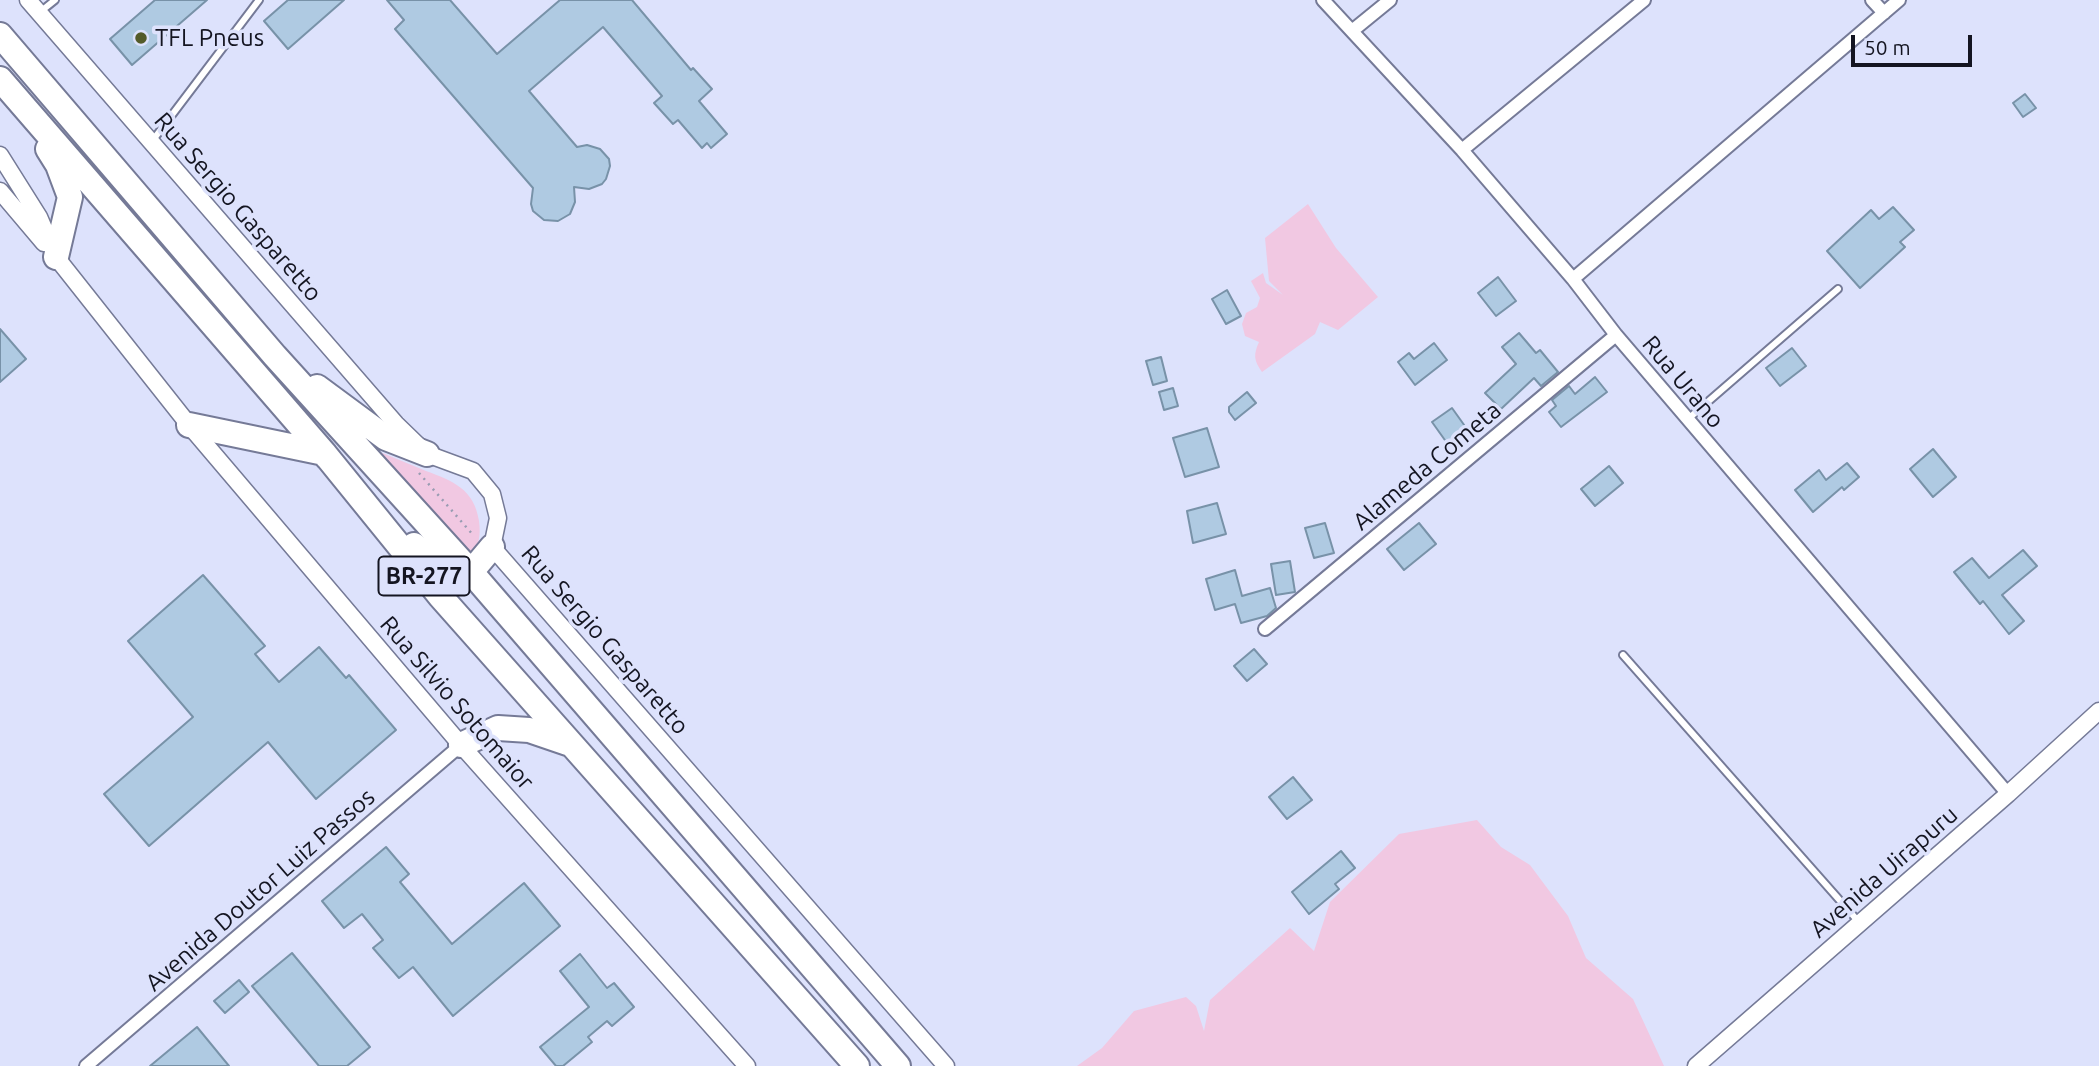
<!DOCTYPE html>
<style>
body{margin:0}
#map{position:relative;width:2099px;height:1066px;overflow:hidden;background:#dde2fc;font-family:Ubuntu,sans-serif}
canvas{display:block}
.scale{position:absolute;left:1851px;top:35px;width:121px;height:32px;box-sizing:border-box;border:4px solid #141521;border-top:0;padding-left:9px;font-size:21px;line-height:24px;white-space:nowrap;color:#141521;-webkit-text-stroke:5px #dde2fc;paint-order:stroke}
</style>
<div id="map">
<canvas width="2099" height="1066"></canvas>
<div class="scale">50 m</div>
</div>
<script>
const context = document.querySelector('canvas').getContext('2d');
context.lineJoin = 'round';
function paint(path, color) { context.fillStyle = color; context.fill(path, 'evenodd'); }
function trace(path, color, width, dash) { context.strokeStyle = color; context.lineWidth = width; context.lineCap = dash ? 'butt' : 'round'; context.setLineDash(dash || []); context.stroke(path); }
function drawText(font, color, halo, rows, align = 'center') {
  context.font = font + ' Ubuntu,sans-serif'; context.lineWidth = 7; context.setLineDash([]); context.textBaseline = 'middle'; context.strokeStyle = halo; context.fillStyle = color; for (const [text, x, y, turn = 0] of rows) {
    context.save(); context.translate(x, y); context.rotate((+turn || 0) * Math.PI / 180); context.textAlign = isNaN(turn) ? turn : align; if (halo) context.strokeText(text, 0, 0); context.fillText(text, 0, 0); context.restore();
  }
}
paint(new Path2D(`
 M1308,204L1336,248L1378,297L1338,330L1320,322L1315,334L1262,372C1254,361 1253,355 1259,342L1245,336L1242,324L1246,313L1257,307L1260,298L1251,281L1263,273L1266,283L1283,295L1269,281L1265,238Z
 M380,452C395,458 411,465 426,471C453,481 474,489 479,521C481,536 479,546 470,557Z
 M1477,820L1501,847L1530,865L1568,916L1586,958L1633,999L1664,1066H1077L1102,1048L1134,1011L1186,997L1196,1006L1204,1031L1210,1000L1290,928L1314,951L1330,902L1399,834Z`), '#f1c8e2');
const building = new Path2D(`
 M155,0H207L132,65L110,39Z
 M288,0H344L288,49L264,21Z
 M387,0H450L497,54L560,0H632L691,70L693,68L712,89L699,101L727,134L711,148L707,143L702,148L678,120L673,124L654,103L662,96L603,27L529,91L577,147L587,145L600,149L609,159L610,166L606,179L602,184L589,189L574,187L575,202L570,214L558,221L544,220L533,211L531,204L533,188L395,29L404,20Z
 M2025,94L2036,108L2023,117L2013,103Z
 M1893,207L1914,230L1900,242L1905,247L1860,288L1827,251L1871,210L1879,219Z
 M1498,277L1516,301L1496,316L1478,293Z
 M1227,290L1241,316L1226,324L1212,299Z
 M0,329L26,359L0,382Z
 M1519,333L1536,353L1540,350L1558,372L1541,386L1534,378L1501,409L1485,393L1516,364L1502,347Z
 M1434,343L1447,360L1415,385L1398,362L1409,353L1414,359Z
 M1792,348L1806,366L1780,386L1766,368Z
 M1161,357L1167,381L1153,385L1146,361Z
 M1595,377L1607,392L1561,427L1549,412L1556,406L1552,400L1569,386L1575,394Z
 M1173,388L1178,406L1164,410L1159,392Z
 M1247,392L1256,403L1235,420L1229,412V407Z
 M1452,408L1467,429L1447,443L1432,422Z
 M1207,428L1219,467L1185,477L1173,438Z
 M1933,449L1956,477L1933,497L1910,469Z
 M1847,463L1859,477L1844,490L1842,487L1813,512L1795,490L1819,470L1826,480Z
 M1609,466L1623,483L1595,506L1581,489Z
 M1217,503L1226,534L1193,543L1187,511Z
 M1325,523L1334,553L1314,558L1305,528Z
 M1419,523L1436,544L1404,570L1387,549Z
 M2023,550L2037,566L2002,595L2024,621L2009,634L1983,601L1980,604L1954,572L1972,558L1989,578Z
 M1290,561L1295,592L1276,595L1271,564Z
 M1235,570L1242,596L1270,588L1276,608L1267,616L1241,623L1235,604L1215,610L1206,579Z
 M203,575L265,646L255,654L279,682L319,647L346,678L349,675L396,730L316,799L268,742L149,846L104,794L193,717L128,641Z
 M1254,649L1267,664L1247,681L1234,666Z
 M1293,777L1312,800L1287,819L1269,797Z
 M386,847L409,874L400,882L452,944L524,883L560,926L453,1016L413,967L399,978L373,948L383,940L362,914L344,928L322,901Z
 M1341,851L1355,868L1335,884L1339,889L1309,914L1292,892Z
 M292,953L370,1047L347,1066H319L252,986Z
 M580,954L607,988L614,983L634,1007L612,1026L607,1021L588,1037L592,1042L563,1066H556L540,1047L589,1007L560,971Z
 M239,980L249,992L225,1013L214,1001Z
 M197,1027L229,1066H150Z`);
paint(building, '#afcae2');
trace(building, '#7892a8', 2);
const service = new Path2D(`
 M40,12L55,0
 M153,140L259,0
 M1688,419L1838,289
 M1623,655L1858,921`);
const minor = new Path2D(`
 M1323,0L1462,150L1573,279L1616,335L2008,794
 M1872,0L1884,13
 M1352,31L1390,0
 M1462,150L1644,0
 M1573,279L1899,0
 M1265,629L1616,335
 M86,1066L461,745`);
const tertiary = new Path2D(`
 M28,0L396,424L427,454L473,471L492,494L498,518L492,547L946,1066
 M0,155L39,217L56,257L189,425L461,745L747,1066
 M0,191L44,243
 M1696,1066L2008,794L2099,711`);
const motorway = new Path2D(`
 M0,35L275,356L471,572L898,1066
 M0,79L324,453L440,596L857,1066
 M48,149L58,165L70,197L56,257
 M317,387L386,438L427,454
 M189,425L324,453L327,457
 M414,545L430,561L455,577L471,572L492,547
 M461,745L498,728L529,730L570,744`);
trace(service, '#757a97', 10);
trace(minor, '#757a97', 16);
trace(tertiary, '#757a97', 19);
trace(motorway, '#757a97', 28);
trace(new Path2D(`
 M419,473L474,536`), '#999cb2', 2.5, [2, 5]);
trace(service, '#fff', 6);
trace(minor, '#fff', 12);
trace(tertiary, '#fff', 16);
trace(motorway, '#fff', 24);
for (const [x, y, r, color] of [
 [141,38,7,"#545b2a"]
]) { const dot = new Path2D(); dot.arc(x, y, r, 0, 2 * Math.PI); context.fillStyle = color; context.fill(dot); trace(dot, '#dde2fc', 2.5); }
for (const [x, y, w] of [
 [424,576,91]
]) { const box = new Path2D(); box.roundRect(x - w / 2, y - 19.5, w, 39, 5); context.fillStyle = '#dde2fc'; context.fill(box); trace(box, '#141521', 2); }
drawText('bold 23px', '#141521', null, [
 ["BR-277",424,576]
]);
drawText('24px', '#141521', '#dde2fc', [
 ["TFL Pneus",155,38]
], 'left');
drawText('24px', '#141521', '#dde2fc', [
 ["Rua Sergio Gasparetto",238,207,49],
 ["Rua Urano",1683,382,50],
 ["Alameda Cometa",1427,466,-40],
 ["Rua Sergio Gasparetto",605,640,49],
 ["Rua Silvio Sotomaior",457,703,49],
 ["Avenida Uirapuru",1884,872,-41],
 ["Avenida Doutor Luiz Passos",260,890,-41]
]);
</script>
